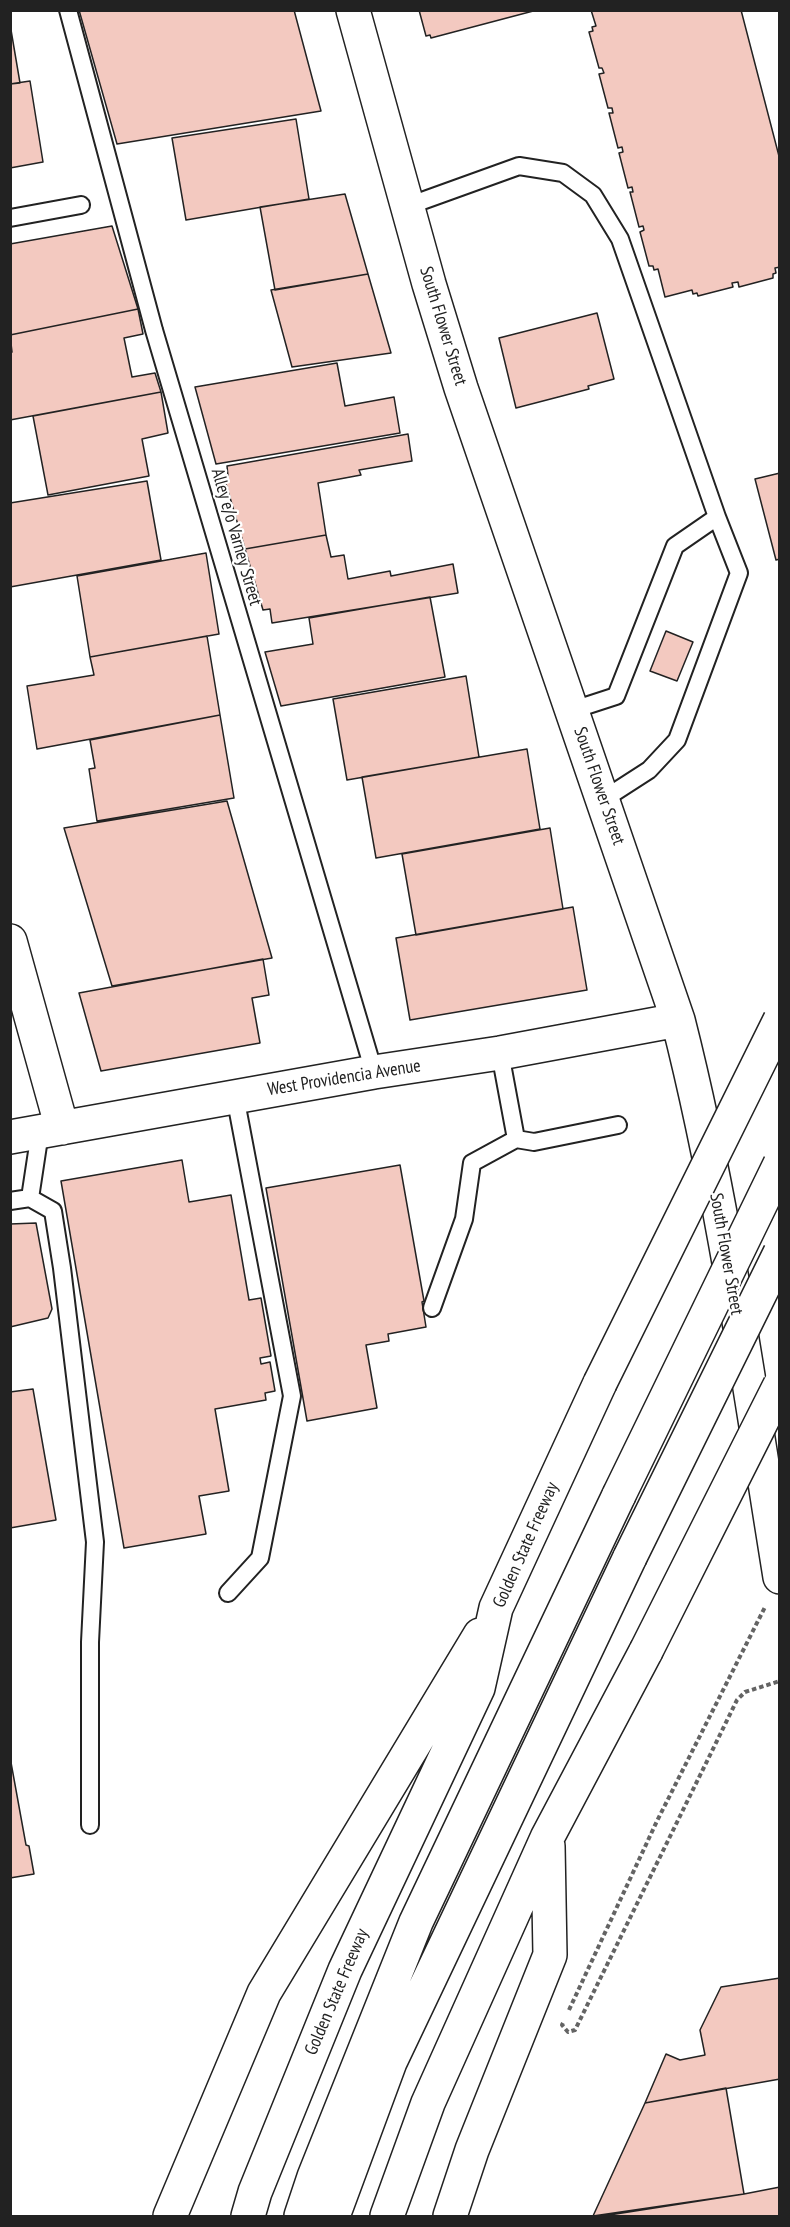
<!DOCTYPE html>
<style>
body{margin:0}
#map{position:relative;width:790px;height:2227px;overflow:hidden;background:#fff;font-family:"PT Sans Narrow",sans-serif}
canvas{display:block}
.frame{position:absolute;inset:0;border:12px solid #222;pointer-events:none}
</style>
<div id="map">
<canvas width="790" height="2227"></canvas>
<div class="frame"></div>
</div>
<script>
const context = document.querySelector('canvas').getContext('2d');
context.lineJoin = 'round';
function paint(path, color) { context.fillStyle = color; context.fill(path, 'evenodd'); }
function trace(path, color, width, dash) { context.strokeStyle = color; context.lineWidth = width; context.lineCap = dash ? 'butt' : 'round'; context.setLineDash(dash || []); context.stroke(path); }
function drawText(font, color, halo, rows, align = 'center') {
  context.font = font + ' "PT Sans Narrow",sans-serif'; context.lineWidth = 4.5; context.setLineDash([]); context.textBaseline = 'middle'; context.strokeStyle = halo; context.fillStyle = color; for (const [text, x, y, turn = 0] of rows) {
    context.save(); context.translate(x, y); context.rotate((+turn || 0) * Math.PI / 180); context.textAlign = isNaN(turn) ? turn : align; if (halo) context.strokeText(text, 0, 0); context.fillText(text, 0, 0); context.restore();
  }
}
const building = new Path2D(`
 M79,10H294L321,111L117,144Z
 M419,10H537L431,38L430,35L426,36Z
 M591,10H741L780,160V267L775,268L776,273L773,274V278L739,287L738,282L732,283L733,287L698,296L697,293L693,294L692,290L665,297L658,269L654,270L653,266H649L640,232L644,230L643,226L639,227L630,192H633L632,187L628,188L619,153L623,152L622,147L618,148L609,113H613L612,108H608L599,74L604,73L602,68H599L589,32L593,31L592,27L596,26Z
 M10,24L20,83L10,84Z
 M30,81L43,162L10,168V84Z
 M296,119L309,199L186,220L172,138Z
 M345,194L368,274L275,290L260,207Z
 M112,226L138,309L10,335V244Z
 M368,274L391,353L292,367L271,290Z
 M138,309L143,334L124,338L132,377L155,373L161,392L10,420V353L12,352L10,335Z
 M597,313L614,379L588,386L589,389L516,408L499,338Z
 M337,363L345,406L394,397L400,433L216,464L195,387Z
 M161,392L168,433L142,439L149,476L48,495L33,416Z
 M408,434L412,461L359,470L361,475L318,483L326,535L245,549L224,477L228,476L227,466Z
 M780,473V559L776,560L755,479Z
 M147,481L161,560L10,587V503Z
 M326,535L331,557L344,555L348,579L390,571L391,576L453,564L458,593L272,623L270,609L263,610L245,549Z
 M206,553L219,634L90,657L77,576Z
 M430,597L445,677L281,706L265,652L313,644L309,618Z
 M666,631L693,642L677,681L650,671Z
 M207,636L220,715L37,749L27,686L94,675L90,657Z
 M466,676L479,757L347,780L333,699Z
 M220,715L234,798L97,821L89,769L95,768L90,740Z
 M527,749L540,829L376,858L362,777Z
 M227,801L272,958L112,986L64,828Z
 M550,828L563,909L416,935L402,854Z
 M573,907L587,990L410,1020L396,938Z
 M263,959L269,995L252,998L260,1043L101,1071L79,993Z
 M182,1160L189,1202L231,1195L249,1300L261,1298L271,1356L260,1358L261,1364L270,1362L275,1391L265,1393L266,1400L215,1409L229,1491L199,1496L206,1534L124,1548L61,1181Z
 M400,1165L424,1301L422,1302L426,1327L388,1334L389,1341L366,1345L377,1408L307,1421L266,1188Z
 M36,1223L52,1309L48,1318L10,1327V1224Z
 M33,1389L56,1520L10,1528V1392Z
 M10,1757L26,1845L29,1846L34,1874L10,1878Z
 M780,1978V2079L645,2103L666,2054L680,2060L705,2055L700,2030L721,1987Z
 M726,2088L744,2194L593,2216L645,2103Z
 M780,2187V2216H603L744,2194Z`);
paint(building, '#f3c9c0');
trace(building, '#222', 1.5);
const lane = new Path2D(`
 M68,10L154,330L374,1072
 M408,206L519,166L563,173L593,195L620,239L717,517
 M10,218L81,205
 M573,710L616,696L675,546L717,517L739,573L677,740L649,770L604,799
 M500,1053L516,1139L534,1142L618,1125
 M30,1198L53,1211L62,1268L95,1542L90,1642V1825
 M10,1201L30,1198L40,1132
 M432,1308L464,1219L472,1163L516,1139
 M228,1593L260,1558L292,1396L235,1096`);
const street = new Path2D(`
 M353,10L429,284L461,388L678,1020C724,1201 750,1392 780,1577
 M10,941L62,1128
 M10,1137L374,1072L500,1053L678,1020`);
const highway = new Path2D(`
 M170,2216L264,1993L480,1635
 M248,2216L255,2192L345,1970L478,1688L496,1608L600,1383
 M301,2216L314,2177L416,1922L619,1495
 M333,2216L390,2062L630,1557
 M387,2216L428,2103L547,1838L646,1651
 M450,2216L472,2150L550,1955L548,1846`);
trace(lane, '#222', 20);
trace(street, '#222', 36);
trace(highway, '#222', 36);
trace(new Path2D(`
 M569,2010L657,1821L765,1607
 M563,2023L562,2025L568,2032L575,2030L737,1700L745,1692L780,1681`), '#646464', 4, [4.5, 3]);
trace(lane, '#fff', 16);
trace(street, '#fff', 33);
trace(highway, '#fff', 33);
const highwayBridge = new Path2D(`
 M600,1383L780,1020
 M619,1495L780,1164
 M630,1557L780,1253
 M646,1651L780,1385`);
trace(highwayBridge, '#222', 36, []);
trace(highwayBridge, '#fff', 33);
drawText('18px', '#222', '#fff', [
 ["South Flower Street",443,326,73],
 ["Alley e/o Varney Street",236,537,74],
 ["South Flower Street",599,786,71],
 ["West Providencia Avenue",344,1078,-9],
 ["South Flower Street",726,1254,80],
 ["Golden State Freeway",526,1545,-66],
 ["Golden State Freeway",337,1992,-67]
]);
</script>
